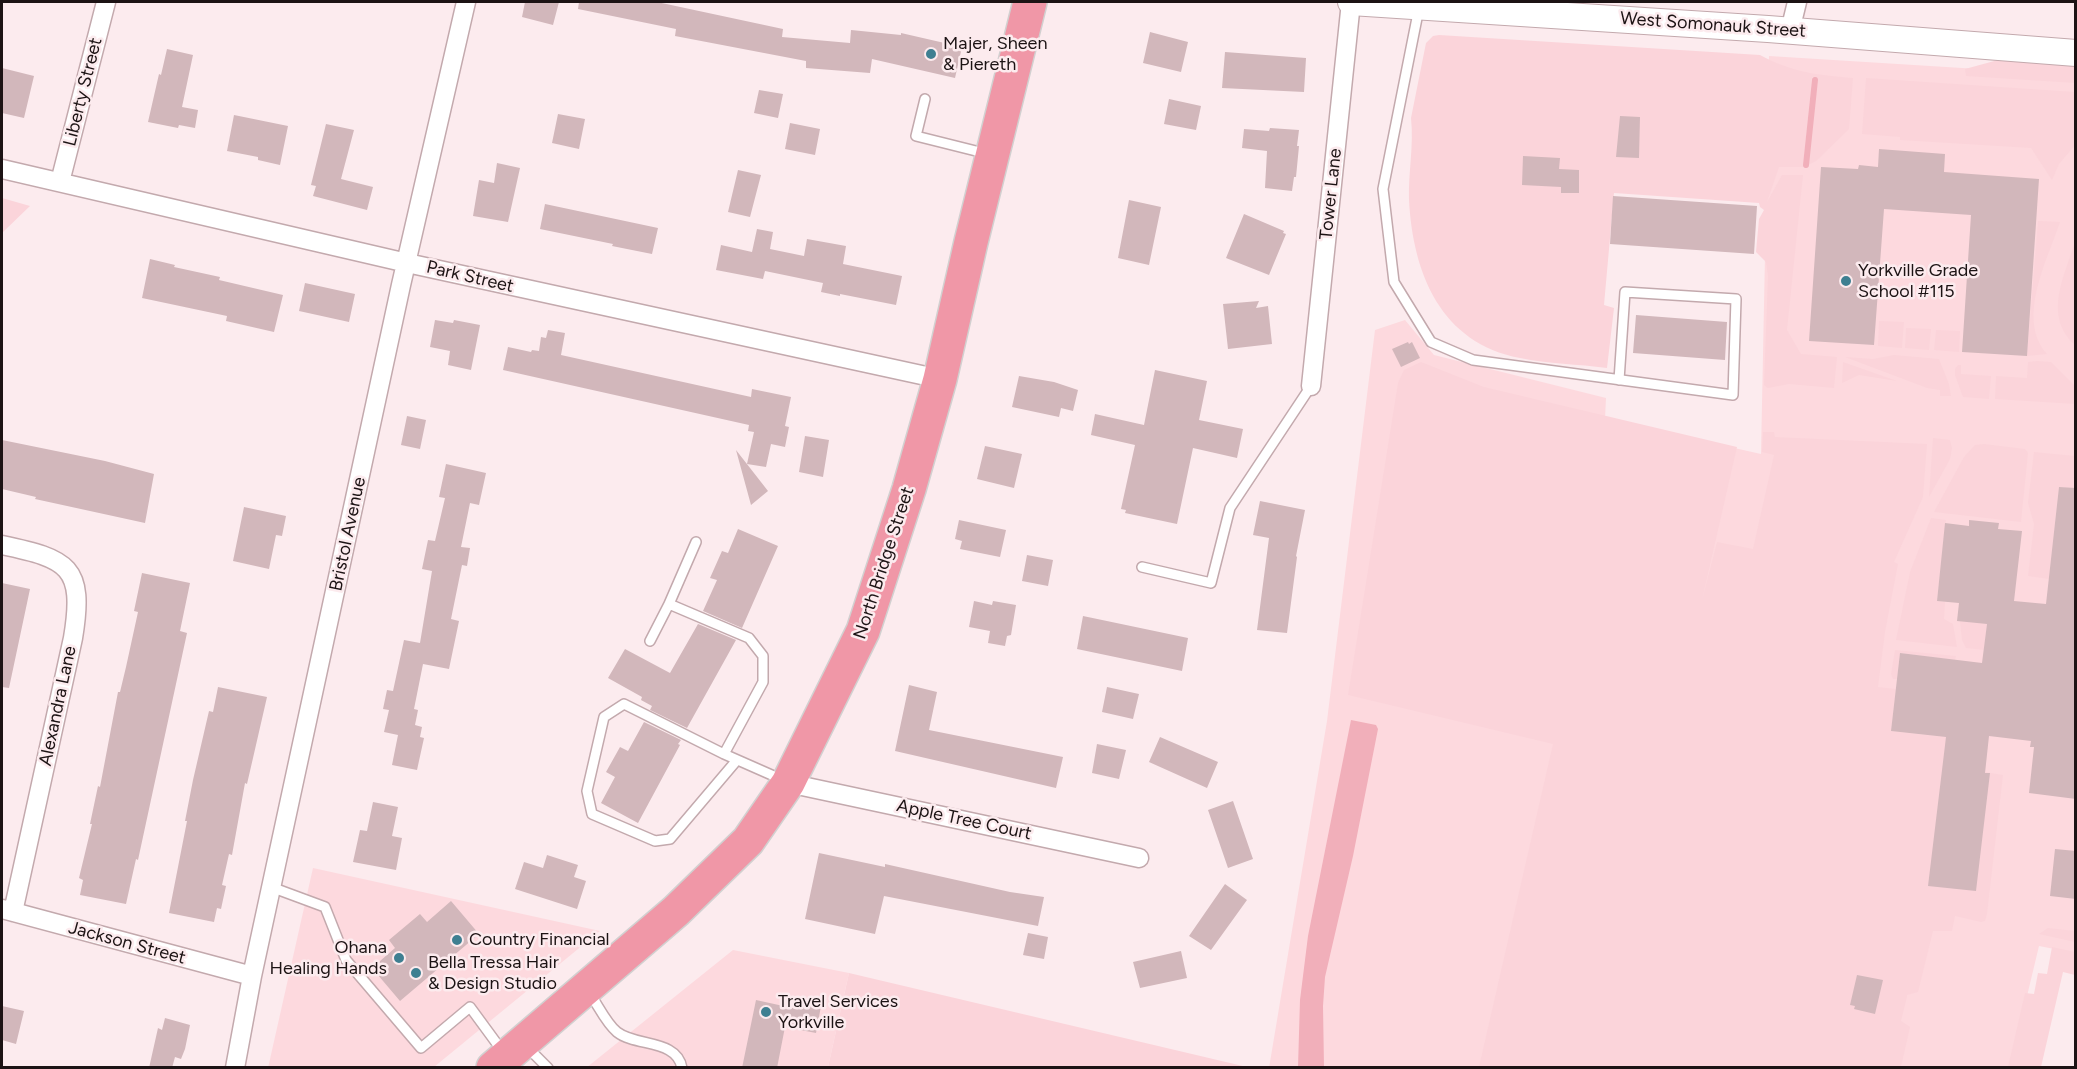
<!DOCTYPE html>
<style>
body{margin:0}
#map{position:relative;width:2077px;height:1069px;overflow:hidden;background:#fcebee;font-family:Figtree,sans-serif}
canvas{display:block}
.frame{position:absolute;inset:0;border:3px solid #1c1314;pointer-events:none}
</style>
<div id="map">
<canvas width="2077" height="1069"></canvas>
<div class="frame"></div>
</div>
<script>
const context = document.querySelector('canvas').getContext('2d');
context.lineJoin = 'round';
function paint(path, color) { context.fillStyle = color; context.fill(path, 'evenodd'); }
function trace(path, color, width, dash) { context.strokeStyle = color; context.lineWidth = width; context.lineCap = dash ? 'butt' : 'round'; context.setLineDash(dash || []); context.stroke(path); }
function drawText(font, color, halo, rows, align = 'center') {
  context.font = font + ' Figtree,sans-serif'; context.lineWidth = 5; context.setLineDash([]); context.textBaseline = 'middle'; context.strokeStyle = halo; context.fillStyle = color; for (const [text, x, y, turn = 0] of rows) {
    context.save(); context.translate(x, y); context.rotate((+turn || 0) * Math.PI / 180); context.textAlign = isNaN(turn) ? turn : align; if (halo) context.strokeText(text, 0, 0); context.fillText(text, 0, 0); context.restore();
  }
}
paint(new Path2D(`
 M1769,56L2075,75V953L2039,946L2010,1067L1269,1068L1327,721L1375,330L1405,320L1434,355L1606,398L1605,419L1761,454Z
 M313,868L600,931L434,1067L268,1068Z
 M733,950L849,973L828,1067L586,1068Z`), '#fdd9de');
paint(new Path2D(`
 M1439,35L1760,55C1791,72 1817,75 1853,78L1849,129L1816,161L1808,165L1818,78L1812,77L1803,167H1779L1767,202L1782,175H1803L1787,330L1801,354L1837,357L1834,388L1789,384L1768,388L1764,385L1768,276L1766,262L1756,252L1759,219L1764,210L1760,207L1759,203L1614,193L1604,305L1614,308L1607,368C1578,364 1548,364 1520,358C1441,343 1413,274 1409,200C1408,173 1414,146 1411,118L1426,43L1433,36Z
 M1998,60L2075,64V83L1966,76L1965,69Z
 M1866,78L2075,92V145L2059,164L2052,180L2031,148L1900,140V137L1862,134Z
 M2,198L30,206L2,233Z
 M2038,221L2060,222C2047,261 2016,319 2047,354L2027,356Z
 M2075,242V345C2043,316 2064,277 2075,242Z
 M1879,321L1904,322L1902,348L1878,346Z
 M1906,328L1931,329L1929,350L1905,348Z
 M1936,330L1960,331L1959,352L1934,350Z
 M1894,355L1939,359L1949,384L1951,396H1940V390L1927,388L1845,357L1873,359Z
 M2037,361L2051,362L2075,386V404L1995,399L1996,376L2027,378L2028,362Z
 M1421,362L1484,387L1737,447L1702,600L1717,542L1753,549L1774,455L1762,452L1763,432H1774L1775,437L1927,444L1923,497L1894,562L1898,564L1885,632L1878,687L1896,689L1891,731L1988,742L1985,772L2003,775L1987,914L1985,921L1981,922L1955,916L1952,931H1933L1918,992L1907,995V997L1901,1021L1910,1027L1901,1067H1479L1553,744L1348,695L1398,383L1404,370Z
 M1843,362L1897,381L1859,375L1842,383Z
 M1958,365H1961V374L1991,376L1989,399L1963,397L1955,375V369Z
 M1933,438L1950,440L1952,448L1950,459L1929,497Z
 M1984,444L2025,449L2028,453L2021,522L1934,512L1964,457L1975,445Z
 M2034,452L2075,456L2073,488L2059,487L2049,579L2028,576L2034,524L2028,503Z
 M1931,518L1946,520L1937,601L1945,602L1944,619L1953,624L1957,647L1896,640L1910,572Z
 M1960,621L1987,624L1984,650L1966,648L1962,640Z
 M1895,650L1956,656L1955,660L1900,653L1897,679H1893L1891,674Z
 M2048,928L2075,931V942L2039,934Z
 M2052,947L2075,952V975L2063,972L2041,1067H2008L2025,993L2034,994L2038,973L2047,974Z
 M849,973L1247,1067H1248H828Z`), '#fbd4da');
paint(new Path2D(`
 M1351,720L1376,725L1378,729L1353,856L1325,977L1323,1006L1324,1067H1298L1300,1000L1308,936Z`), '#f1afba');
trace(new Path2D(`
 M1806,165L1815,80`), '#f1afba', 6);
paint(new Path2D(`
 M525,2H559L553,25L522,17Z
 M579,2H657L783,29L782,37L850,43L851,30L901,35V33L962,47L955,78L872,59L870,73L806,68V61L675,36L676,29L578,9Z
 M1150,32L1188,42L1181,72L1143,63Z
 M167,49L193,55L182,107L198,110L195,128L179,125L178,128L148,122L159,74L161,75Z
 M1225,52L1306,58L1304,92L1222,88Z
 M2,68L34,76L24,118L2,113Z
 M759,90L783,94L778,118L754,113Z
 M1169,99L1201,106L1196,130L1164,124Z
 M558,114L585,119L579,149L552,143Z
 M234,115L288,126L280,165L258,160V157L227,151Z
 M1620,116L1640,117L1639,158L1616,157Z
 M790,123L820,129L815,155L785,149Z
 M326,124L354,130L341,179L373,187L367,210L313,196L316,186L311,185Z
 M1270,128L1299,130L1297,146H1299L1296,177H1294L1292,191L1265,188L1267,151L1242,148L1244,129L1269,131Z
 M1879,149L1945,154L1944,172L2039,179L2027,356L1962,352L1971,215L1884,209L1874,345L1809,341L1821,167L1858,169L1859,165L1878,167Z
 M1523,156L1560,158L1559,169L1579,170V193H1561V187L1522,185Z
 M497,163L520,168L508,222L473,216L479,180L494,183Z
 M738,170L761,175L750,217L728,212Z
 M1613,196L1757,206L1754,254L1610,244Z
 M1129,200L1161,207L1149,265L1118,258Z
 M545,204L658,228L652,254L612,246L613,244L540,229Z
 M1244,214L1284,231L1283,233L1286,234L1269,275L1226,258Z
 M757,229L773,232L770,249L804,256L807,239L846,246L843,264L902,276L896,305L840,294V296L821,292L823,283L765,271L763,279L716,270L721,245L752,252Z
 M150,259L175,265L174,267L220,277L219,280L283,295L274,332L226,321L227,316L142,298Z
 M305,283L355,294L349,322L299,311Z
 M1259,301L1256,308L1268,306L1272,344L1228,349L1223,304Z
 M1636,315L1727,322L1725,360L1633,353Z
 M435,320L453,323L454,320L480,325L471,370L448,365L450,351L430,347Z
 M548,330L565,333L561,355L751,397L752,389L791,397L785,426L789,427L785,447L771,444L766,467L747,464L754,432L748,431L749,425L503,370L508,347L531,352L532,350L539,351L541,337L546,338Z
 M1408,342L1409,344L1412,342L1420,358L1401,367L1392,349Z
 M1155,370L1207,381L1199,420L1243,429L1237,458L1193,448L1177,524L1125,513L1126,510L1121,509L1135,445L1091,435L1095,414L1144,425Z
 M1019,376L1054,382L1078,390L1073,411L1061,408L1059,417L1012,407Z
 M407,416L426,420L420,449L401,445Z
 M805,436L829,440L823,477L799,472Z
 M2,440L105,461L154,474L145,523L35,499L36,497L2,489Z
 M985,446L1022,454L1014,488L977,479Z
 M736,450L768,491L751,505Z
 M446,464L486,473L479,505L470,503L461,547L470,548L467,566L462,565L451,619L459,621L449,669L423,664L414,709L418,710L415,725L422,727L420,737L424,738L417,770L392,765L398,735L384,732L389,710L383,709L387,690L393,691L404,640L420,643L432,571L422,569L428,540L435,541L445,498L439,497Z
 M2059,487L2076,488V799L2029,793L2034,747H2030L2031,741L1989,736L1985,773H1990L1976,891L1928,886L1946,737L1891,731L1900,653L1982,663L1987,624L1957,621L1959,603L1937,601L1945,523L1969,526V520L1999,523L1998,529L2022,531L2014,601L2046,604Z
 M1260,501L1305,510L1296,556L1297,557L1287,633L1257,630L1269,538L1253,535Z
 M244,507L286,516L282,536L276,535L269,569L233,561Z
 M959,520L1006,530L1000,557L960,549L962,541L955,539Z
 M738,529L778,546L742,628L703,611L717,580L710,578L722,551L728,553Z
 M1027,555L1053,560L1048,586L1022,581Z
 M142,573L190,583L180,631L187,633L138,860L136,859L126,904L80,895L83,880L79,878L92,824H90L98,786L100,787L118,692H120L126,667L138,612L134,611Z
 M2,583L30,589L9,688L2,687Z
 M974,601L992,605L993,601L1016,605L1011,635L1007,636L1005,646L988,643L990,631L969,627Z
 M1083,616L1188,638L1182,671L1077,649Z
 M698,624L736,640L687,728L650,710L652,706L641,700L642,697L608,678L625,649L670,673Z
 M909,685L937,692L929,730L1063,757L1056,788L895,751Z
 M218,687L267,697L253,758L247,784L245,783L232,855L229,854L222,885L226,886L221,909L217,908L214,922L169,913L187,821H185L193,780L209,711L213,712Z
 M1107,687L1139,694L1133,719L1102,712Z
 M644,722L681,740L678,744L680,745L638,823L601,803L615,777L606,772L620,747L628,751Z
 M1160,737L1218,762L1207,788L1149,762Z
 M1097,744L1126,750L1119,779L1092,773Z
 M1233,801L1253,859L1228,868L1208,810Z
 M373,802L398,807L392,836L402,838L396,870L353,862L360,830L367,831Z
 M2055,849L2076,851V899L2050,896Z
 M819,853L885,867V864L1010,892L1044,897L1038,926L884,896L875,934L805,919Z
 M547,855L578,865L574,877L586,881L577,909L515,889L524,862L543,868Z
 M1225,884L1247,900L1211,950L1189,936Z
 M451,901L479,934L400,1001L372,968L395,948L389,940L420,914L427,922Z
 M1028,933L1048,937L1044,959L1023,955Z
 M1181,951L1187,978L1140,988L1133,962Z
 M1857,975L1883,980L1875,1014L1854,1009L1855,1006L1850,1005Z
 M756,1000L797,1009L798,1002L821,1006L816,1033L785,1027L777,1068H742Z
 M2,1006L24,1011L16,1044L2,1040Z
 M165,1018L190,1025L185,1049L181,1059L175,1057L172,1068H149L158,1028L162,1030Z`), '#d2b7bb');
const lane = new Path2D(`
 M1419,8L1383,189L1394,282L1431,342L1473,360L1733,395L1736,299L1625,292L1619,380
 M925,99L916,136L988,154
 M1142,567L1211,583L1230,508L1311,386
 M669,604L696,542
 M650,641L669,604L749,638L763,656V682L724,754L783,780
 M724,754L624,704L604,717L587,791L592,814L655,841L670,839L737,760
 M271,887L325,907L346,960L421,1048L470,1007L503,1052
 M590,994C598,1005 606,1023 617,1032C636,1047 677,1039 682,1068
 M526,1046L548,1068`);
const street = new Path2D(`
 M1790,31L1797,2
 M2,169L407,263L940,379
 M60,182L106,2
 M1311,386L1351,2
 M2,545C68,559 85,566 73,638L13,912
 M788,783L1139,858
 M2,909L252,976
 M235,1068L252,976L401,285L466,2`);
const secondary = new Path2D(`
 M1351,2L1768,29L2076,53`);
const highway = new Path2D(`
 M493,1068L676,911L748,841L788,783L863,631L909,489L940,379L971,242L1030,2`);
trace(lane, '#c3a9ad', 12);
trace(street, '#c3a9ad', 21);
trace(secondary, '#c3a9ad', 28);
trace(highway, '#d2d0d0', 36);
trace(lane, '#fff', 9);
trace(street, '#fff', 18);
trace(secondary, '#fff', 26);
trace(highway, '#f097a7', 33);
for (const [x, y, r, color] of [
 [931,54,6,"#3e7f91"],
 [1846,281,6,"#3e7f91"],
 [457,940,6,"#3e7f91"],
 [399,958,6,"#3e7f91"],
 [416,973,6,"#3e7f91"],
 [766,1012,6,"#3e7f91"]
]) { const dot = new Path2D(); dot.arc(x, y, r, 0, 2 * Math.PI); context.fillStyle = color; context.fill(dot); trace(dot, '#fcebee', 2); }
drawText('18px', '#1c1314', '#fcebee', [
 ["West Somonauk Street",1713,25,4],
 ["Liberty Street",83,92,-76],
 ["Tower Lane",1331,194,-84],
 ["Park Street",470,277,13],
 ["Bristol Avenue",348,534,-78],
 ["North Bridge Street",884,563,-72],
 ["Alexandra Lane",58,706,-78],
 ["Apple Tree Court",964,820,12],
 ["Jackson Street",127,943,15]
]);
drawText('18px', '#1c1314', '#fcebee', [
 ["Majer, Sheen",943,44],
 ["& Piereth",943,65],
 ["Yorkville Grade",1858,271],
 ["School #115",1858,292],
 ["Country Financial",469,940],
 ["Ohana",387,948,"right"],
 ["Healing Hands",387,969,"right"],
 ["Bella Tressa Hair",428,963],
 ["& Design Studio",428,984],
 ["Travel Services",778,1002],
 ["Yorkville",778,1023]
], 'left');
</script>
